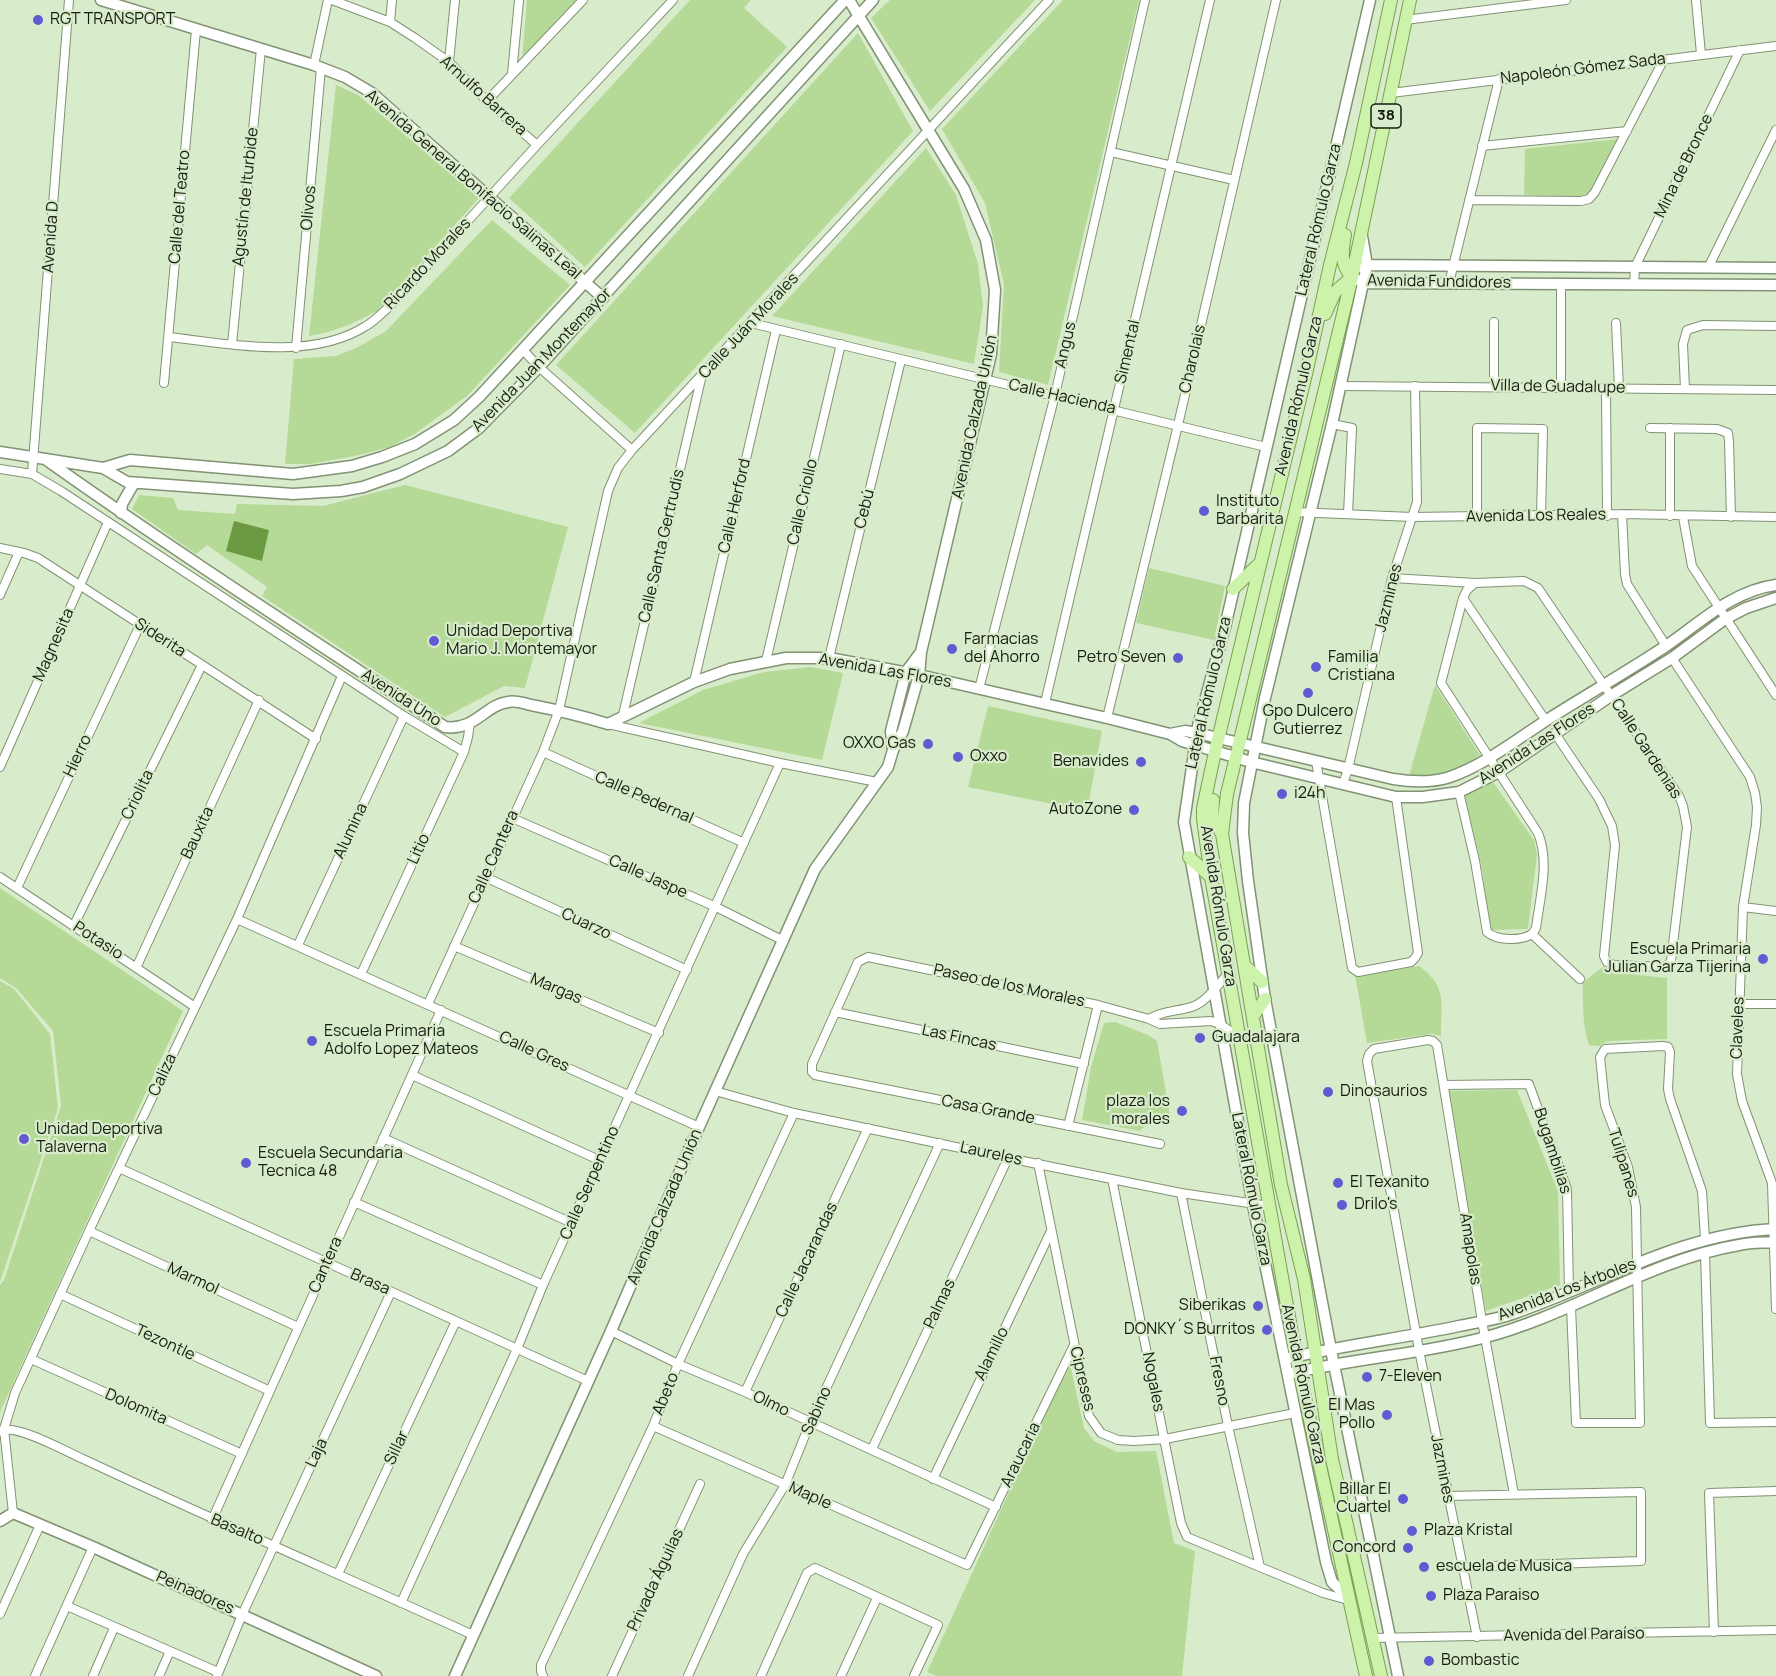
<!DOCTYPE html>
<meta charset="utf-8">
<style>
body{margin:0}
canvas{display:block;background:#d8ebca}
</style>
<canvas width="1776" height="1676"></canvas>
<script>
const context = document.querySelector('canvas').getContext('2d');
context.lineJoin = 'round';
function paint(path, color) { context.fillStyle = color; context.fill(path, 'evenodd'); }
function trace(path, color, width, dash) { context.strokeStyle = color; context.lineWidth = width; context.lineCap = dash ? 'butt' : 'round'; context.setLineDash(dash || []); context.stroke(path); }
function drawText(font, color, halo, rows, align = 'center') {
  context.font = font + ' Manrope,sans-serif'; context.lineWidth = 4.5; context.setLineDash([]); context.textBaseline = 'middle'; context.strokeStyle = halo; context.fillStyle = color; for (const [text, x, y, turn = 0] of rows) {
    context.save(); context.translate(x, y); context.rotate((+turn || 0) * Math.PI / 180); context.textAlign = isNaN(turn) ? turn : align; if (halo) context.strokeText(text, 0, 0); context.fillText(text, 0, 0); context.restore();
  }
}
paint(new Path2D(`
 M527,0H577L522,60Z
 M690,0H751L744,8L787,47L585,267L509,198Z
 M890,0H1035L930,111L871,18Z
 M1063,0H1139L1048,385L999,372L1004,284L985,203L942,129Z
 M858,33L913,131L635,433L556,365Z
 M336,85L358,95L479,198L377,311C355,323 334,332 309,336Z
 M1618,139L1590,197L1524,195L1525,149Z
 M926,148L956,195L978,264L983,306L974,364L772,316Z
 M492,220L570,285L468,395L416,433L390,447L355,456L310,464H285L294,359L336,356L356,348L386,331Z
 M405,485L568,527L525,688L504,686L445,717L262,596L267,587L207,545L196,554L132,509L139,495L173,498L178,510L235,514L237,504L323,506Z
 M1149,568L1225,586L1214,640L1136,623Z
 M811,667L843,673L822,760L639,723L703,690L764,672Z
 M1435,685L1480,755C1453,773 1441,775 1409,776Z
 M988,706L1102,731L1087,811L968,787Z
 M1492,781L1534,840L1537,854L1528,929L1488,930L1483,873L1465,796Z
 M0,888L183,1011L0,1412V1285L4,1280L61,1106L53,1031L16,988L0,978Z
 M1419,966C1448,987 1441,1004 1441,1036L1431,1034L1367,1043L1355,975Z
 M1604,966L1611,972L1667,978V1039L1608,1041L1599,1046L1589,1045C1582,1025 1583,1003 1583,982Z
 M0,981L14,989L50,1034L58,1108L0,1282Z
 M1115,1022L1148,1035L1157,1041L1171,1122L1152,1119L1140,1131L1082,1120L1091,1067L1104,1023Z
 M1517,1090L1558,1191L1560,1285L1486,1311L1447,1091Z
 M1070,1364L1084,1428L1094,1441L1117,1452L1156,1451L1174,1543L1195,1551L1182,1676H936L927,1672L1065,1369Z`), '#b5da98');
paint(new Path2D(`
 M234,521L269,530L262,561L226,551Z`), '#6c9a42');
const minor = new Path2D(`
 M332,0L390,22L415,38L449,62L487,101L537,145
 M1696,0L1701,54
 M1405,20L1566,0
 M390,22L392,0
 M449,62L455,0
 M314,65L328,0
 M512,74L519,0
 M1391,93L1776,46
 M487,101L583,0
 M1482,146L1627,131
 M1111,152L1234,180
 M1469,200L1581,201L1589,199L1595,192L1664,59
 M1708,268L1776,130
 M1449,283L1499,79
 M1634,284L1635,267L1740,50
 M751,323L1266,447
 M1616,323L1619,388
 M169,337C230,344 311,361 366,326C375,321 383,312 391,305L537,145L673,0
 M232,344L261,49
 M296,348L321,68
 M523,350L539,367L632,450
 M164,383L196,30
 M1341,386L1776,390
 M1494,386V322
 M1561,387V285
 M1606,388L1607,516
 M1685,389L1683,344L1687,330L1703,325L1776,326
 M1332,424L1352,428L1348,514
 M1650,428L1717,429L1728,433L1729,441L1731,517
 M0,469L32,474L61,491L404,716L464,752
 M32,474L69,0
 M1295,512L1412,517L1622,514L1776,517
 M1622,514L1625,574L1627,584L1666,646
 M1477,516V428L1543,429L1541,517
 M1670,516V428
 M1683,517L1692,566L1776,695
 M0,548L24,553L38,558L316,739
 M1392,578L1475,583L1524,581L1538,588L1679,796L1683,806L1687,827L1671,961L1668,965L1663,967L1614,965L1607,962L1604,956L1615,845L1612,826L1599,799L1556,735
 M1475,583L1467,590L1463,598L1441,683L1538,833C1550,862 1540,897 1536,928L1532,934
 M0,595L19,552
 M1463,598L1546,721
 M829,658L901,360
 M1672,658L1750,777L1755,793L1757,807L1756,825L1743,907L1737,1074L1742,1101L1772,1183L1776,1309
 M766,661L841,344
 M694,682L776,330
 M979,689L1055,395L1145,0
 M1045,703L1210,0
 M623,715L701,379
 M1107,718L1178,425L1276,0
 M608,724L780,763L877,782
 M543,752L744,843
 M1316,761L1352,968L1358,972L1411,962L1415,958L1418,953L1396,797
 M0,767L108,522
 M1343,784L1348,769L1392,578L1417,502L1415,386
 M1459,792L1475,861L1487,932C1497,941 1521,941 1532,934
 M512,818L716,907L784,941
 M0,877L195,1007
 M485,877L687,970
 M17,888L140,625
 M1743,907L1776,911
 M237,919L699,1127
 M74,925L202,665
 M1532,934L1580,979
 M298,945L404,716
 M454,946L659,1033
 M137,966L259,700
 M361,974L464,752L468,737L470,723
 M428,1004L543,752L559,710L608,491L618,468L632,450L1049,0
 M1739,1004H1776
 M835,1012L1084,1064
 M1149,1019C1163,1010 1178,1012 1194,1006C1208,1000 1218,984 1228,974
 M412,1075L599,1160
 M1444,1085L1529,1084L1567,1189L1569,1291
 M715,1091L794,1113L1008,1158L1181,1193L1269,1206
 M1068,1126L1098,1005
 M383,1138L572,1223
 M1160,1144L815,1075L812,1072V1064L858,962L868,957L1098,1005L1149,1019L1160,1024L1211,1021L1220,1024L1240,1038
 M1038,1163L1089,1416L1101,1433L1118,1440L1134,1441L1165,1439L1295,1413
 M119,1168L588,1381
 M1112,1179L1181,1523L1187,1537L1323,1593L1348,1600
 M1181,1193L1228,1426L1260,1567
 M354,1202L543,1285
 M89,1231L298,1327
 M1705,1253L1710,1423L1776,1422
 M60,1294L270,1391
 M1571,1307L1576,1423H1640L1636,1207L1628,1167L1605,1105L1600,1057L1605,1049L1663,1046L1668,1047L1670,1052L1668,1089L1670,1099L1702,1191L1705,1239
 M611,1331L678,1364L745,1392L996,1507
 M31,1359L242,1454
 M745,1392L868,1128
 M653,1426L967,1565L1074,1345
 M0,1431C15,1423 65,1451 81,1458C211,1519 343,1576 473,1635
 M872,1449L1008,1158
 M933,1479L1051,1231
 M1448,1496L1641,1492V1561L1464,1567
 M13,1513L4,1429L15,1393L89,1231L237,919L342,676
 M212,1520L441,1010
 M338,1574L456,1321
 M401,1603L517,1349L543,1285L780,763
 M67,1606L218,1672
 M0,1614L40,1525
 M1714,1632L1709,1493L1776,1491
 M1477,1637L1419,1350L1367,1061L1369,1054L1374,1049L1428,1040L1433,1041L1437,1045L1482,1321L1514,1494
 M1373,1638L1776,1630
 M35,1676L93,1547
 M93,1676L114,1628
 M159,1676L170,1651
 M217,1676L242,1615L391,1292
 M543,1676L541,1671V1665L653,1426L678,1364L794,1113
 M612,1676L700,1484
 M688,1676L743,1554L785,1485L810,1423L940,1143
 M761,1676L807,1573L815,1568L938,1625L914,1676
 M841,1676L877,1598`);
const tertiary = new Path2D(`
 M101,0L314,65L345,77L372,93L603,298
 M1362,236L1367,265L1332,424L1265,698L1244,803L1243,833L1248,881L1265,999L1331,1350L1398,1676
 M1363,268L1367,265L1776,268
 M1358,280L1364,283L1776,285
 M0,452L103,468L127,482L293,494L341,491L363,487L400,474L448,451L479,428L539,367L873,0
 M45,459C176,552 311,639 445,727C475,731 485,705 508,702C515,700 523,703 531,705C557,710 582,716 608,724L694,682L730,669L786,658H829L919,675L1107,718L1170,734L1182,741L1251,762L1396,797H1423L1459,792L1499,772L1612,695L1672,658L1725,619L1746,608L1776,598
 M103,468L130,460L293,474L352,466L382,457L415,444L454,420L479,397L845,0
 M121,513L122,504L134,483
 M1170,734L1185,731L1197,733L1393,779C1412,782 1429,783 1447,778C1484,766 1517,739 1550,718C1588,694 1628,671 1666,646C1701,622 1732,591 1776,585
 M893,750L891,731L906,672L921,652
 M1289,1358C1345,1345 1403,1338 1459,1326C1477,1322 1495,1320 1512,1314C1600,1284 1681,1233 1776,1229
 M1293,1373C1356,1358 1424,1354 1486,1337C1573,1314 1650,1260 1739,1245C1751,1242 1764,1243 1776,1242
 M0,1521L13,1513L93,1547L376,1676
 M1348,1597L1332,1582L1326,1562L1253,1205L1184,822L1198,726L1225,627L1370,0
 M455,1676L611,1331L699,1127L815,869L888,767L893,750L903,731L919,675L921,652L991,354L995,290L986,240L964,189L849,0`);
const primary = new Path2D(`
 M1345,235C1342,251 1340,264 1352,277
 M1325,314L1335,292L1352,277
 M1233,589L1259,564
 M1213,800L1212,817L1222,834
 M1189,857L1211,877
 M1246,967L1262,982
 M1253,1016L1265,999
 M1366,1676L1296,1356L1211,877L1203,819V808L1215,752L1306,374L1330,265L1356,163L1391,0
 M1381,1676L1332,1459L1304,1279L1281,1185L1222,834L1227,794L1352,277L1410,0`);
trace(minor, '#819374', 10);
trace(tertiary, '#819374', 13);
trace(primary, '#78a350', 14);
trace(minor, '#fff', 8);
trace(tertiary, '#fff', 10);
trace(primary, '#cdf3ab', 12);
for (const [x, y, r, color] of [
 [38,20,6,"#635ad3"],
 [1204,511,6,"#635ad3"],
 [434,641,6,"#635ad3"],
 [952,649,6,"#635ad3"],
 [1178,658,6,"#635ad3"],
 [1316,667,6,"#635ad3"],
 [1308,693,6,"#635ad3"],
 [928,744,6,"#635ad3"],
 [958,757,6,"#635ad3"],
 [1141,762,6,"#635ad3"],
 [1282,794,6,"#635ad3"],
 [1134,810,6,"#635ad3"],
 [1763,959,6,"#635ad3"],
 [1200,1038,6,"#635ad3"],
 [312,1041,6,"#635ad3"],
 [1328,1092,6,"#635ad3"],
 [1182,1111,6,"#635ad3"],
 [24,1139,6,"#635ad3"],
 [246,1163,6,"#635ad3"],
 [1338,1183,6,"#635ad3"],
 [1342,1205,6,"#635ad3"],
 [1258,1306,6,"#635ad3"],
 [1267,1330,6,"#635ad3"],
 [1367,1377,6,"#635ad3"],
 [1387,1415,6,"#635ad3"],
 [1403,1499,6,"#635ad3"],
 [1412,1531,6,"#635ad3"],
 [1408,1548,6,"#635ad3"],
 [1424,1567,6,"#635ad3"],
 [1431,1596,6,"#635ad3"],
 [1429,1661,6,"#635ad3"]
]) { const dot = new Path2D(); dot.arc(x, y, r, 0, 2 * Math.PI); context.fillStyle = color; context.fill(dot); trace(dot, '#d8ebca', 2); }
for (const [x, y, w] of [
 [1386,116,30]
]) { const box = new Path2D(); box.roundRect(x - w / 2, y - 12, w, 24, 4.5); context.fillStyle = '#d8ebca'; context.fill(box); trace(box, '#161c10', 1.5); }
drawText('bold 15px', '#161c10', null, [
 ["38",1386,116]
]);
drawText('16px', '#161c10', '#d8ebca', [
 ["RGT TRANSPORT",50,20],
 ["Instituto",1216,502],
 ["Barbarita",1216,520],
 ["Unidad Deportiva",446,632],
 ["Mario J. Montemayor",446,650],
 ["Farmacias",964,640],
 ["del Ahorro",964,658],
 ["Petro Seven",1166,658,"right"],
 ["Familia",1328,658],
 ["Cristiana",1328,676],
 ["Gpo Dulcero",1308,712,"center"],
 ["Gutierrez",1308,730,"center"],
 ["OXXO Gas",916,744,"right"],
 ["Oxxo",970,757],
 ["Benavides",1129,762,"right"],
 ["i24h",1294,794],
 ["AutoZone",1122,810,"right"],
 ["Escuela Primaria",1751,950,"right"],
 ["Julian Garza Tijerina",1751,968,"right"],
 ["Escuela Primaria",324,1032],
 ["Adolfo Lopez Mateos",324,1050],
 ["Guadalajara",1212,1038],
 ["Dinosaurios",1340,1092],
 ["plaza los",1170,1102,"right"],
 ["morales",1170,1120,"right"],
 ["Unidad Deportiva",36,1130],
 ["Talaverna",36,1148],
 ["Escuela Secundaria",258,1154],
 ["Tecnica 48",258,1172],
 ["El Texanito",1350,1183],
 ["Drilo's",1354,1205],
 ["Siberikas",1246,1306,"right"],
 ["DONKY´S Burritos",1255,1330,"right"],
 ["7-Eleven",1379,1377],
 ["El Mas",1375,1406,"right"],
 ["Pollo",1375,1424,"right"],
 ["Billar El",1391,1490,"right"],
 ["Cuartel",1391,1508,"right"],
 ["Plaza Kristal",1424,1531],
 ["Concord",1396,1548,"right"],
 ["escuela de Musica",1436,1567],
 ["Plaza Paraiso",1443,1596],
 ["Bombastic",1441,1661]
], 'left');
drawText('16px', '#161c10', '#d8ebca', [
 ["Napoleón Gómez Sada",1583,69,-7],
 ["Arnulfo Barrera",483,96,42],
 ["Mina de Bronce",1684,166,-64],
 ["Avenida General Bonifacio Salinas Leal",473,185,41],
 ["Agustín de Iturbide",246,197,-84],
 ["Calle del Teatro",180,207,-85],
 ["Olivos",309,208,-85],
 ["Lateral Rómulo Garza",1319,220,-77],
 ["Avenida D",51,237,-86],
 ["Ricardo Morales",428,264,-47],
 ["Avenida Fundidores",1439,282,1],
 ["Calle Juán Morales",749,326,-47],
 ["Angus",1066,345,-77],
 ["Simental",1128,352,-77],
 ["Charolais",1193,359,-77],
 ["Avenida Juan Montemayor",542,360,-46],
 ["Villa de Guadalupe",1558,387,1],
 ["Avenida Rómulo Garza",1299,396,-77],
 ["Calle Hacienda",1062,397,13],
 ["Avenida Calzada Unión",975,417,-78],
 ["Calle Criollo",803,502,-77],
 ["Calle Herford",735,506,-77],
 ["Cebú",865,509,-76],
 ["Avenida Los Reales",1536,516,-1],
 ["Calle Santa Gertrudis",662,546,-77],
 ["Jazmines",1389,598,-76],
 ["Siderita",160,638,33],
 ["Magnesita",54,645,-66],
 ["Avenida Las Flores",885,671,10],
 ["Lateral Rómulo Garza",1209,693,-77],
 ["Avenida Uno",401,698,33],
 ["Avenida Las Flores",1537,744,-33],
 ["Calle Gardenias",1646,749,57],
 ["Hierro",78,756,-65],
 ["Criolita",138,795,-64],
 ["Calle Pedernal",644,798,24],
 ["Alumina",351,831,-65],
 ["Bauxita",198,833,-65],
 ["Litio",419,849,-65],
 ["Calle Cantera",494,857,-66],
 ["Calle Jaspe",648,877,24],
 ["Avenida Rómulo Garza",1218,906,81],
 ["Cuarzo",586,924,25],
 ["Potasio",98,941,33],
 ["Paseo de los Morales",1009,986,12],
 ["Margas",556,989,23],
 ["Claveles",1738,1028,-88],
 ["Las Fincas",959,1038,12],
 ["Calle Gres",534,1052,25],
 ["Caliza",163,1075,-65],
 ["Casa Grande",988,1110,11],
 ["Bugambilias",1552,1151,72],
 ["Laureles",991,1154,12],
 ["Tulipanes",1623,1163,73],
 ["Calle Serpentino",590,1183,-66],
 ["Lateral Rómulo Garza",1251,1189,79],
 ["Avenida Calzada Unión",665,1207,-67],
 ["Amapolas",1470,1249,81],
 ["Calle Jacarandas",807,1260,-65],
 ["Cantera",326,1265,-66],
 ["Marmol",193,1279,25],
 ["Brasa",370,1282,24],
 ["Avenida Los Árboles",1567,1290,-21],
 ["Palmas",940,1304,-65],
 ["Tezontle",165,1343,25],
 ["Alamillo",992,1354,-64],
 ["Cipreses",1082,1379,77],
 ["Fresno",1219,1381,79],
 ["Nogales",1153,1382,79],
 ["Avenida Rómulo Garza",1303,1384,78],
 ["Abeto",666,1394,-68],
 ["Olmo",771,1404,26],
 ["Dolomita",136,1407,24],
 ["Sabino",817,1411,-66],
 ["Sillar",397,1448,-65],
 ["Laja",317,1453,-65],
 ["Araucaria",1021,1455,-64],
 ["Jazmines",1442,1469,79],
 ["Maple",810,1496,24],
 ["Basalto",237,1530,23],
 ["Privada Águilas",656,1580,-65],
 ["Peinadores",195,1593,24],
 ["Avenida del Paraíso",1574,1635,-1]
]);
</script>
